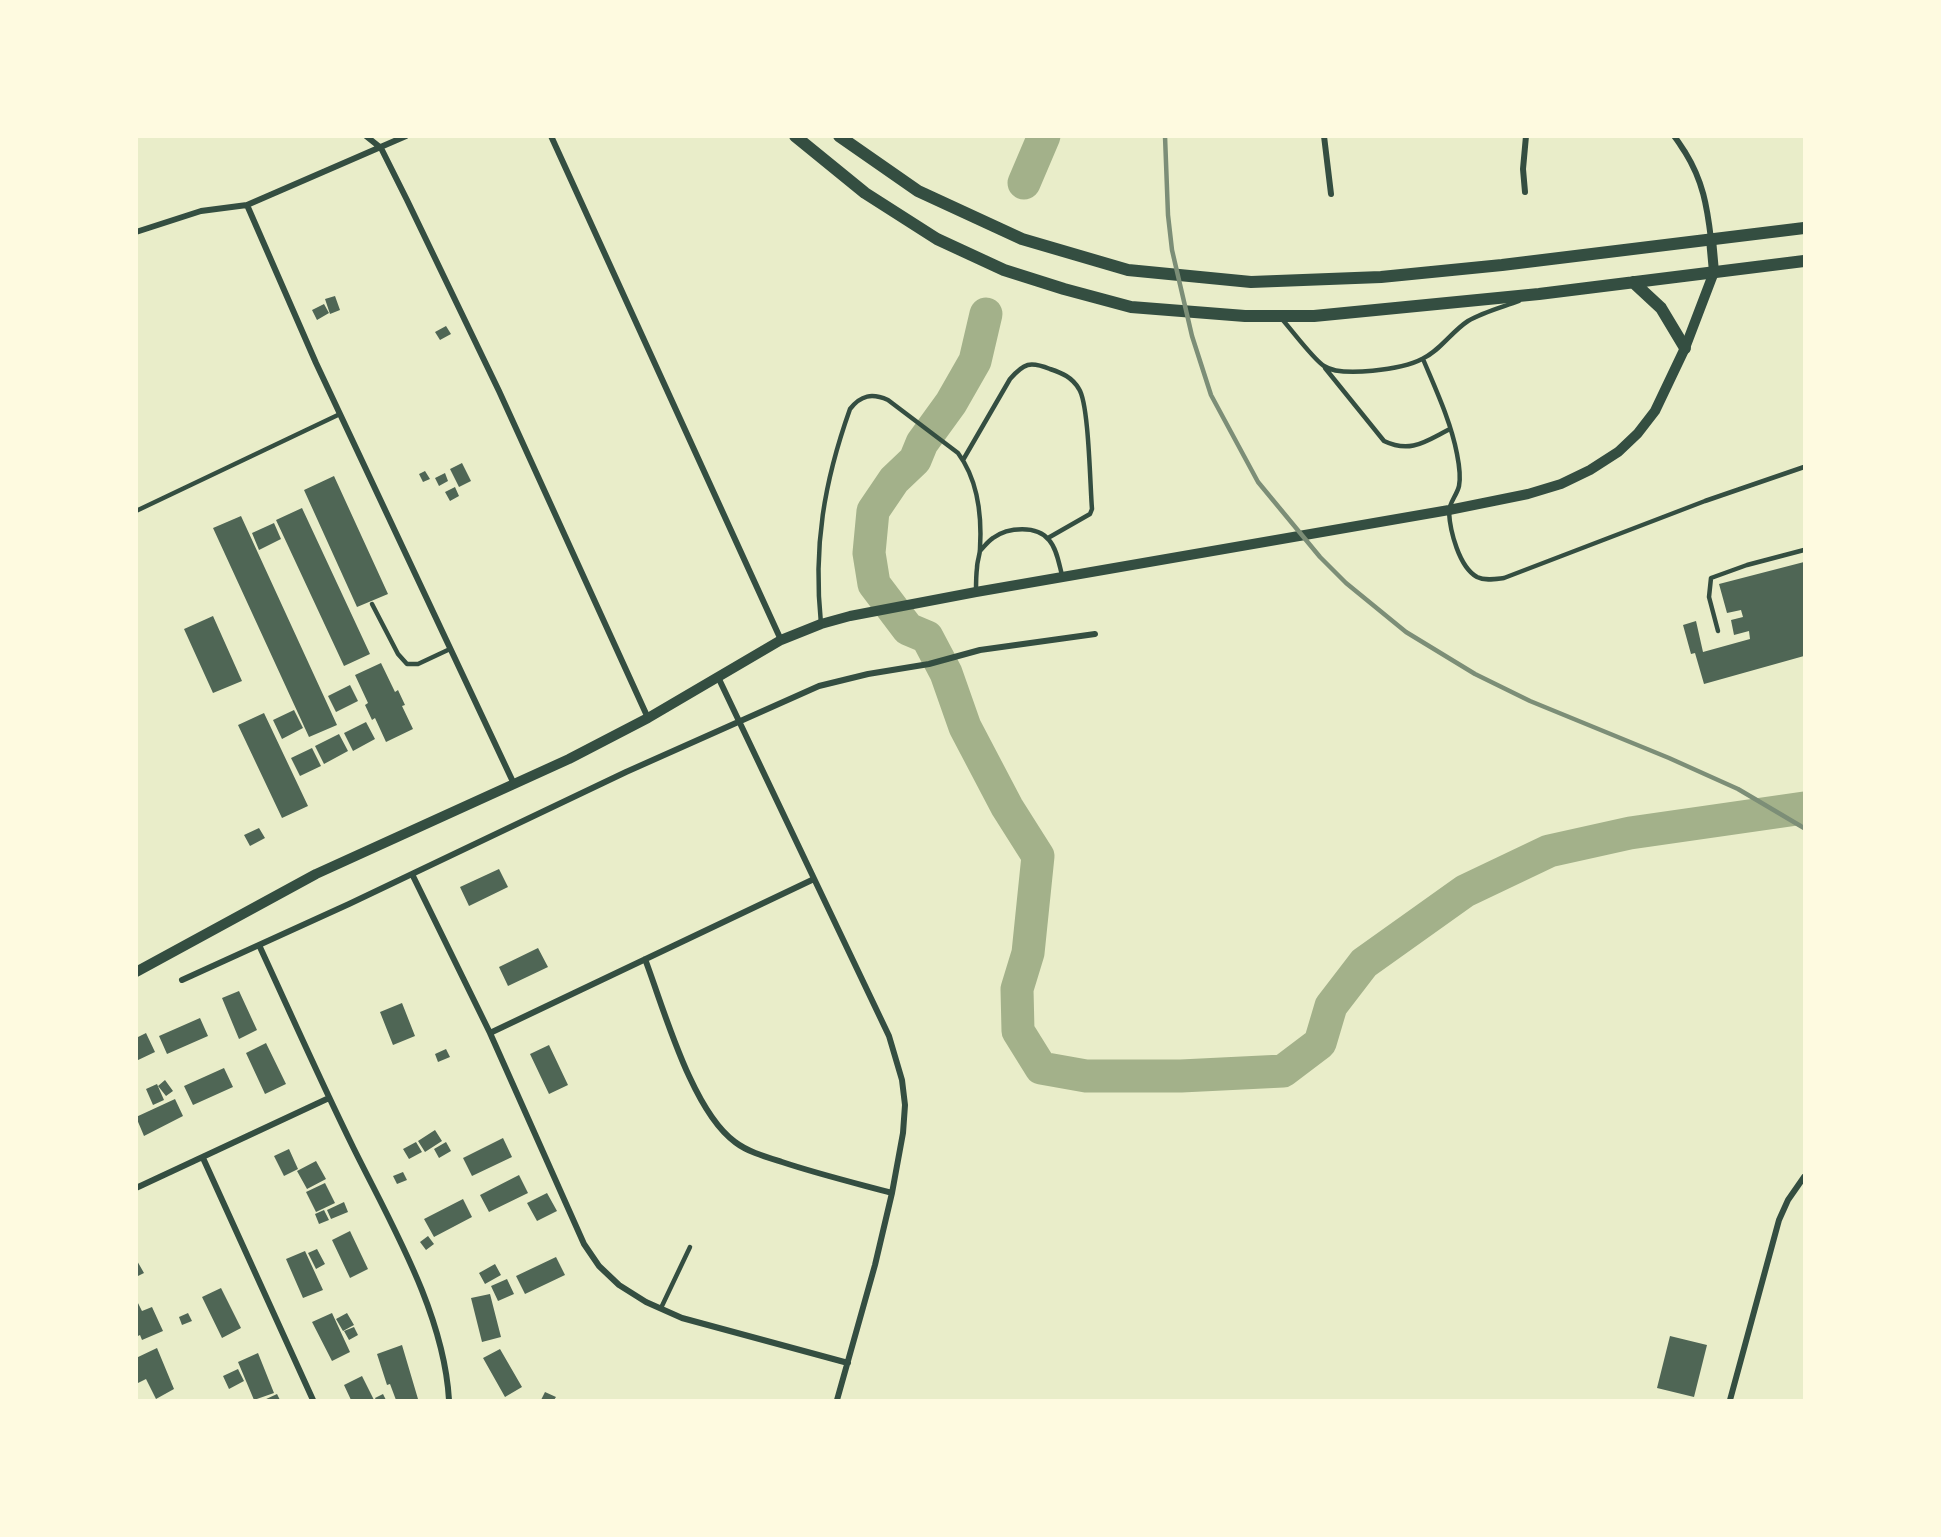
<!DOCTYPE html>
<style>
body{margin:0}
#map{position:relative;width:1941px;height:1537px;overflow:hidden;background:#e9edc9;font-family:"Roboto Condensed",sans-serif}
canvas{display:block}
.frame{position:absolute;inset:0;border:138px solid #fefae0;pointer-events:none}
</style>
<div id="map">
<canvas width="1941" height="1537"></canvas>
<div class="frame"></div>
</div>
<script>
const context = document.querySelector('canvas').getContext('2d');
context.lineJoin = 'round';
function trace(path, color, width, dash) { context.strokeStyle = color; context.lineWidth = width; context.lineCap = dash ? 'butt' : 'round'; context.setLineDash(dash || []); context.stroke(path); }
function paint(path, color) { context.fillStyle = color; context.fill(path, 'evenodd'); }
trace(new Path2D(`
 M1024,183L1044,136
 M986,314L975,361L951,403L922,443L915,460L894,480L873,511L869,553L874,584L908,629L927,637L946,673L965,727L1007,807L1038,856L1028,953L1017,989L1018,1031L1041,1068L1086,1076H1181L1283,1071L1320,1043L1331,1006L1364,963L1465,891L1549,851L1630,833L1804,808`), '#a3b18a', 33);
paint(new Path2D(`
 M335,296L340,310L330,314L325,299Z
 M324,304L329,313L317,320L312,310Z
 M446,326L451,334L440,340L435,332Z
 M462,463L471,481L459,487L450,469Z
 M425,471L430,479L423,482L419,474Z
 M445,473L448,481L439,486L435,478Z
 M334,476L388,594L357,607L304,490Z
 M455,487L459,496L450,501L445,492Z
 M302,508L370,654L344,666L276,520Z
 M241,516L337,725L309,737L213,528Z
 M274,523L281,539L259,550L252,533Z
 M1804,562V656L1704,684L1695,653L1691,654L1683,625L1696,621L1703,652L1750,639L1749,631L1734,635L1731,620L1743,617L1741,610L1727,613L1719,584Z
 M213,616L242,681L213,693L184,629Z
 M381,663L395,692L398,690L405,705L402,706L413,729L386,742L375,718L372,720L365,705L368,703L355,675Z
 M350,685L358,701L336,712L328,696Z
 M294,710L303,728L282,739L273,720Z
 M264,713L308,806L282,818L238,725Z
 M366,722L375,739L353,751L344,733Z
 M339,734L348,751L324,764L315,746Z
 M312,748L321,766L300,776L291,758Z
 M259,828L265,838L250,846L244,835Z
 M499,869L508,887L469,906L460,887Z
 M538,948L548,967L508,986L499,967Z
 M239,991L257,1030L239,1039L222,998Z
 M402,1003L415,1036L393,1045L380,1012Z
 M200,1018L208,1036L167,1054L159,1036Z
 M146,1033L155,1052L136,1061V1038Z
 M266,1043L286,1084L265,1094L246,1053Z
 M549,1045L568,1085L549,1094L530,1054Z
 M446,1049L450,1057L438,1062L435,1054Z
 M224,1068L233,1087L193,1105L184,1086Z
 M165,1080L173,1091L166,1096L158,1086Z
 M157,1084L164,1100L153,1105L146,1089Z
 M175,1099L183,1116L144,1136L136,1117Z
 M435,1130L442,1141L425,1152L418,1141Z
 M503,1138L512,1157L472,1176L463,1158Z
 M416,1142L422,1152L409,1159L403,1149Z
 M446,1142L451,1151L439,1158L434,1149Z
 M289,1149L298,1169L284,1176L274,1156Z
 M316,1161L326,1179L307,1189L297,1171Z
 M403,1172L407,1180L397,1184L393,1176Z
 M519,1175L528,1193L489,1212L480,1195Z
 M325,1183L335,1203L316,1212L306,1192Z
 M547,1193L557,1211L537,1221L527,1203Z
 M463,1199L472,1217L434,1237L424,1219Z
 M344,1202L348,1212L331,1219L327,1210Z
 M324,1210L329,1220L319,1224L315,1214Z
 M350,1231L368,1269L350,1278L332,1240Z
 M428,1236L434,1244L426,1250L420,1242Z
 M317,1249L325,1264L316,1269L308,1253Z
 M305,1251L323,1290L303,1298L286,1259Z
 M556,1257L565,1275L525,1294L516,1276Z
 M136,1259L144,1273L136,1277Z
 M495,1264L501,1275L485,1284L479,1273Z
 M507,1279L514,1294L498,1301L491,1286Z
 M221,1288L241,1328L222,1338L202,1297Z
 M490,1294L501,1337L482,1342L471,1298Z
 M136,1299L142,1311L152,1307L163,1331L142,1340L140,1335L136,1337Z
 M188,1313L192,1321L182,1325L179,1317Z
 M332,1313L350,1352L332,1361L312,1322Z
 M347,1313L354,1325L343,1331L336,1319Z
 M354,1327L358,1335L349,1340L344,1331Z
 M1670,1336L1707,1345L1694,1397L1657,1388Z
 M402,1345L418,1399L414,1400H396L390,1384L387,1385L377,1354Z
 M157,1348L174,1389L156,1399L146,1379L138,1383L136,1380V1358Z
 M500,1349L522,1387L505,1397L483,1358Z
 M258,1353L274,1393L254,1400L238,1362Z
 M238,1369L244,1381L229,1389L223,1376Z
 M362,1376L374,1400H351L344,1385Z
 M545,1392L556,1397L554,1400H541Z
 M277,1394L280,1400H264Z
 M383,1394L386,1400H376L375,1398Z`), '#4f6655');
trace(new Path2D(`
 M1281,318C1291,329 1313,359 1324,366C1342,378 1403,369 1422,359C1440,351 1451,332 1468,321C1483,312 1503,307 1519,301
 M1423,359C1436,390 1451,422 1457,454C1459,464 1461,476 1459,486C1457,495 1449,503 1449,512C1450,531 1459,567 1477,577C1485,581 1495,579 1504,578L1705,501L1804,467
 M1325,368L1384,441C1411,454 1426,441 1450,429
 M963,460L1010,379C1024,363 1030,361 1050,369C1062,373 1072,377 1079,389C1089,404 1090,486 1092,509L1090,514L1048,538
 M136,511L340,414
 M980,551C984,547 988,541 993,538C1008,527 1037,525 1049,540C1057,549 1059,564 1062,575
 M372,604L398,654L407,664H418L450,649
 M821,624C813,547 824,482 850,409C861,395 872,393 888,400L958,453C978,480 982,516 980,549C980,555 977,561 977,568C976,575 976,584 976,592
 M1718,631L1709,597L1711,578L1747,565L1804,550
 M661,1308L690,1247`), '#344e41', 4.5);
trace(new Path2D(`
 M366,136L381,148L407,200L499,391L648,718
 M551,136L781,640
 M1324,136L1331,194
 M1674,136C1678,141 1681,146 1685,152C1703,181 1707,206 1711,239
 M1525,192L1523,169L1526,136
 M247,205L316,363L514,784
 M136,232L201,211L247,205L406,136
 M718,677L889,1036L902,1080L905,1105L903,1133L892,1193L875,1265L837,1400
 M412,874L490,1033L584,1244L599,1266L619,1285L646,1302L682,1318L848,1363
 M259,945C290,1012 320,1080 353,1147C391,1224 444,1313 449,1400
 M645,959C664,1009 692,1111 735,1142C748,1152 766,1157 782,1162C818,1174 855,1183 892,1193
 M182,980L349,904L626,772L819,686L868,674L929,664L980,650L1095,634
 M490,1033L814,879
 M203,1158L313,1400
 M136,1188L329,1098
 M1730,1400L1779,1220L1788,1200L1804,1177`), '#344e41', 6);
trace(new Path2D(`
 M136,972L316,874L569,759L648,718L781,640L821,624L850,616L976,592L1449,510L1528,494L1561,484L1590,470L1618,452L1638,433L1655,411L1685,348L1714,272L1711,239`), '#344e41', 10);
trace(new Path2D(`
 M795,136L865,193L937,239L1004,270L1064,289L1131,307L1245,316H1314L1539,294L1804,261
 M839,136L918,191L1022,239L1128,270L1251,282L1381,277L1502,265L1804,228
 M1633,282L1661,308L1685,348`), '#344e41', 12);
trace(new Path2D(`
 M1165,136L1168,215L1172,250L1192,336L1211,395L1258,482L1320,557L1346,583L1406,632L1475,674L1530,701L1669,758L1738,789L1804,828`), '#7c8e77', 4.5);
</script>
